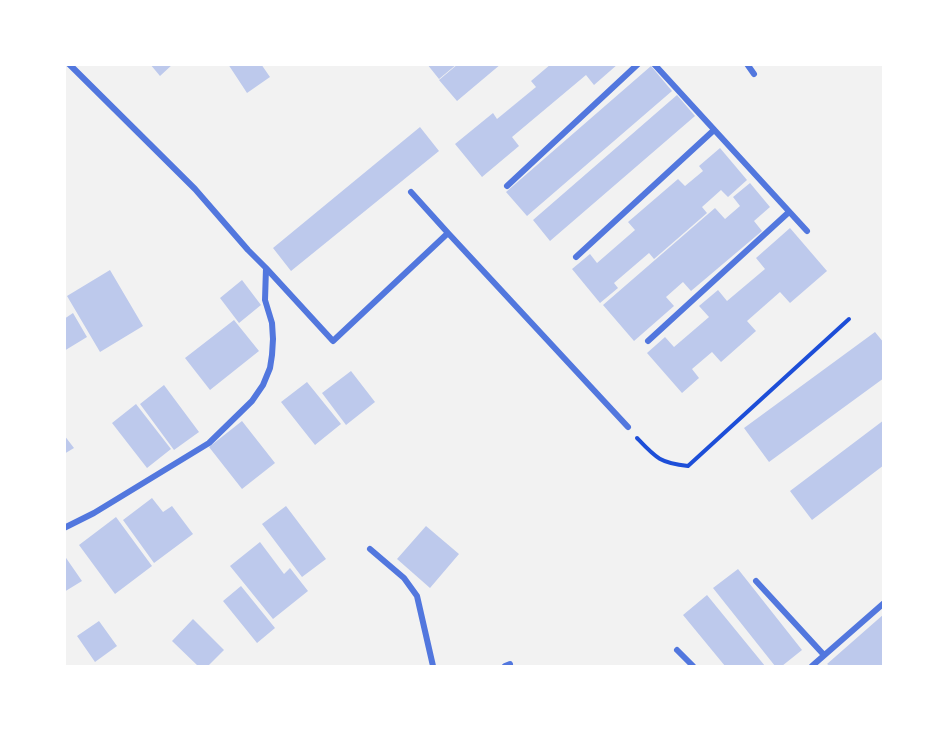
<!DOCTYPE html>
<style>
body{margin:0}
#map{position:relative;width:948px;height:731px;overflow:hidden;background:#f2f2f2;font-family:"Source Serif 4",serif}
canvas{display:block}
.frame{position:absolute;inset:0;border:66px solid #fff;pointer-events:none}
</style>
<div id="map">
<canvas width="948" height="731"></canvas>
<div class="frame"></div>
</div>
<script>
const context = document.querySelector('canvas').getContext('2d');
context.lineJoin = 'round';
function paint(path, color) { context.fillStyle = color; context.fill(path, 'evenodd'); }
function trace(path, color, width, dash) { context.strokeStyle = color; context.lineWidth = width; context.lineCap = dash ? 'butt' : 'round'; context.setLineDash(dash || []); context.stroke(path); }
paint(new Path2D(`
 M150,64H173L160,76Z
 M228,64H261L270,77L247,93Z
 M427,64H457L439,79Z
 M458,64H501L457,101L439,80Z
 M551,64H618L594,85L586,75L512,137L519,146L482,177L455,144L493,113L497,119L536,87L531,81Z
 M651,66L672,91L527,216L506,192Z
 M677,95L695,116L550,241L533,220Z
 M420,127L439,151L291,271L273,248Z
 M720,148L747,180L728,197L721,190L702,207L707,213L654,259L649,253L614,283L618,288L600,303L572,269L590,254L597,263L635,230L628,222L678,179L685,186L703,171L699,166Z
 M750,183L770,207L754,221L762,231L691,291L683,282L666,297L674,306L634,341L603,305L715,208L725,219L740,206L733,197Z
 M790,228L827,271L790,303L780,292L747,321L756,331L721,362L712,352L692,369L699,378L682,393L647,353L665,337L674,347L709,317L699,306L718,290L727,301L765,269L756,258Z
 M110,270L143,326L100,352L67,296Z
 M242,280L261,305L239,323L220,298Z
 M73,313L87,337L64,351V319Z
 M234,320L259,351L210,390L185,358Z
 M875,332L884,343V378L769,462L744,428Z
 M351,371L375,402L346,425L322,393Z
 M307,382L341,424L315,445L281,402Z
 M164,385L199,432L174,450L140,404Z
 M136,404L171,449L147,468L112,423Z
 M884,420V465L812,520L790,491Z
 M242,421L275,463L242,489L209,447Z
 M64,435L74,448L64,454Z
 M152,498L163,512L172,506L193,534L154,563L123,520Z
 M286,506L326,559L302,577L262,524Z
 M116,517L152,566L115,594L79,545Z
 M426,526L459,554L430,588L397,559Z
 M260,542L284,574L290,568L308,591L273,619L230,566Z
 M64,555L82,581L64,592Z
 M738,569L802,650L782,666H775L713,588Z
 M241,586L275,628L257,643L223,601Z
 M707,595L765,666H725L683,615Z
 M884,614V666H830L827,664Z
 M193,619L224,650L208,666H198L172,641Z
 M99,621L117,646L95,662L77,636Z`), '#bdc9ec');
trace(new Path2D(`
 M637,438C656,458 660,463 688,466L849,319`), '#1d4ed8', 4);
trace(new Path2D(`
 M654,64L807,231
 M747,64L754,74
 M507,186L638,64
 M411,192L448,233
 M576,257L714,130
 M266,268L333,341L448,233L628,427
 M648,341L789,212
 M64,528L94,513L209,443L252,401L263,385L270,368L272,355L273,339L272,323L265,300L266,268L248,250L195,189L69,64
 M370,549L404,578L417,596L433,666
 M756,581L824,655
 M677,650L693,666
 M505,666L510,664
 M812,666L884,603`), '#5277de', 6);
</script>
